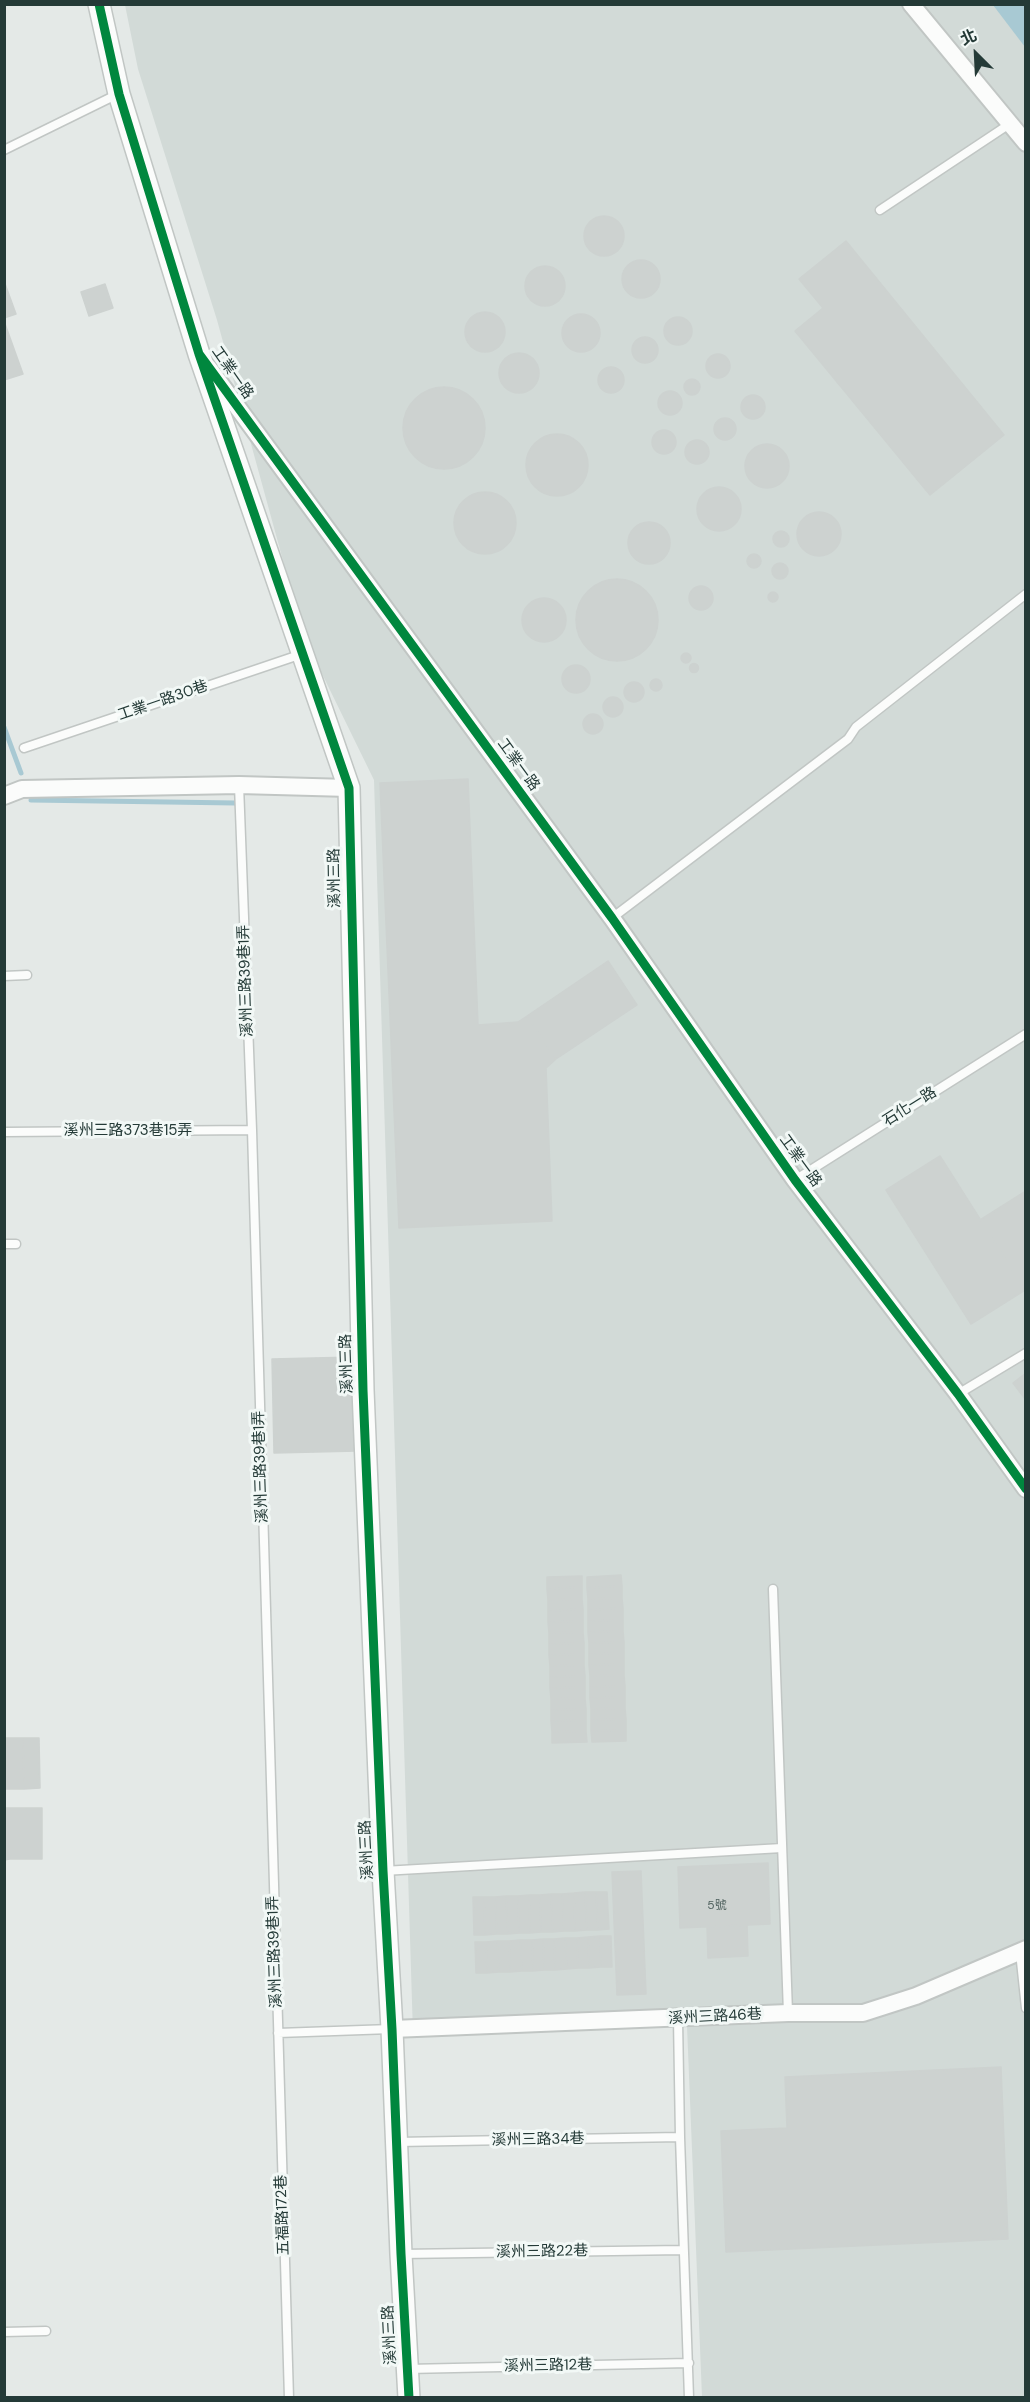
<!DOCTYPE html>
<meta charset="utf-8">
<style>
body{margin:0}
#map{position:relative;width:1030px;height:2402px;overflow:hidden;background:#e4e9e7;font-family:"DM Sans","Noto Sans TC",sans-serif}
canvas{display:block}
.frame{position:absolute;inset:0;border:6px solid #243a37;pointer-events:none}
.north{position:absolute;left:946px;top:24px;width:60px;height:60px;-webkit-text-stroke:4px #f2f8f6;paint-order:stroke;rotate:336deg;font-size:16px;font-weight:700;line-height:24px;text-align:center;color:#243a37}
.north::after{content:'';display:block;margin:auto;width:21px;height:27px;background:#243a37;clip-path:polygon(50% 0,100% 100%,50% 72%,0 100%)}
</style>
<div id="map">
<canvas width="1030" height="2402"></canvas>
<div class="frame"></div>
<div class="north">北</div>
</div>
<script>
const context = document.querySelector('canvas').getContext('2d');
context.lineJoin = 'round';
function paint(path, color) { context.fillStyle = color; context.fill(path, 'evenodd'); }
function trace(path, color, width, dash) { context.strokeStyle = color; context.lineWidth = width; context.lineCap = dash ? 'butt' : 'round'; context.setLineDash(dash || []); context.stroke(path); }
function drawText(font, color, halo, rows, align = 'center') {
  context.font = font + ' "DM Sans","Noto Sans TC",sans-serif'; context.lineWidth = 6; context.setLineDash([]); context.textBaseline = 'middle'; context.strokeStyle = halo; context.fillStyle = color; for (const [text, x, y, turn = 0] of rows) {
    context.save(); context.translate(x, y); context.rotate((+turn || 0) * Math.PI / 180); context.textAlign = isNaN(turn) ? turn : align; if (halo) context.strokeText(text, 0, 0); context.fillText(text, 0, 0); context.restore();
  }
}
paint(new Path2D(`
 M125,5H1025V2397H702L687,2026L413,2034L374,780L304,637L217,320L138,69Z`), '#d2dad7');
paint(new Path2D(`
 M993,5H1025V47Z`), '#a8c9d3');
trace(new Path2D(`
 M4,727L21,773
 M31,800L235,803`), '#a8c9d3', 5);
const building = new Path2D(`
 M584 236a20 20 0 1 1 40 0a20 20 0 1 1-40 0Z
 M846,241L1004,435L930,495L795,331L823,308L799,279Z
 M622 279a19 19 0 1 1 38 0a19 19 0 1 1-38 0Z
 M525 286a20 20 0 1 1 40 0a20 20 0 1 1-40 0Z
 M4,281L16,314L4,318Z
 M105,284L113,308L89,316L81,292Z
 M465 332a20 20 0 1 1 40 0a20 20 0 1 1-40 0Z
 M562 333a19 19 0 1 1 38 0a19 19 0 1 1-38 0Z
 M664 331a14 14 0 1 1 28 0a14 14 0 1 1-28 0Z
 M4,321L23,374L4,380Z
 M632 350a13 13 0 1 1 26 0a13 13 0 1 1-26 0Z
 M499 373a20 20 0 1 1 40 0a20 20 0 1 1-40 0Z
 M706 366a12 12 0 1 1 24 0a12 12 0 1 1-24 0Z
 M598 380a13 13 0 1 1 26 0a13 13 0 1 1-26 0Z
 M684 387a8 8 0 1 1 16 0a8 8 0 1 1-16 0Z
 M403 428a41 41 0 1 1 82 0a41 41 0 1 1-82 0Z
 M658 403a12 12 0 1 1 24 0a12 12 0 1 1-24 0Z
 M741 407a12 12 0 1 1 24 0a12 12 0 1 1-24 0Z
 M714 429a11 11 0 1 1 22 0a11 11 0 1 1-22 0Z
 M652 442a12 12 0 1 1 24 0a12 12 0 1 1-24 0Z
 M526 465a31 31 0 1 1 62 0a31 31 0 1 1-62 0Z
 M685 452a12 12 0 1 1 24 0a12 12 0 1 1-24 0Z
 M745 466a22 22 0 1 1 44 0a22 22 0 1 1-44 0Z
 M697 509a22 22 0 1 1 44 0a22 22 0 1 1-44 0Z
 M454 523a31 31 0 1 1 62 0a31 31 0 1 1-62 0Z
 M797 534a22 22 0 1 1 44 0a22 22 0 1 1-44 0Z
 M628 543a21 21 0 1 1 42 0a21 21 0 1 1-42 0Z
 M773 539a8 8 0 1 1 16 0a8 8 0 1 1-16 0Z
 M747 561a7 7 0 1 1 14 0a7 7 0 1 1-14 0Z
 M772 571a8 8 0 1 1 16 0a8 8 0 1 1-16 0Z
 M576 620a41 41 0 1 1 82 0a41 41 0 1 1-82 0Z
 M689 598a12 12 0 1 1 24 0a12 12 0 1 1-24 0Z
 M768 597a5 5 0 1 1 10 0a5 5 0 1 1-10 0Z
 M522 620a22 22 0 1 1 44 0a22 22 0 1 1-44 0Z
 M681 658a5 5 0 1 1 10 0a5 5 0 1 1-10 0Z
 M689.5 668a4.5 4.5 0 1 1 9 0a4.5 4.5 0 1 1-9 0Z
 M562 679a14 14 0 1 1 28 0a14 14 0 1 1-28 0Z
 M650 685a6 6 0 1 1 12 0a6 6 0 1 1-12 0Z
 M624 692a10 10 0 1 1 20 0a10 10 0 1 1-20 0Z
 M603 707a10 10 0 1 1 20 0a10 10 0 1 1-20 0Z
 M583 724a10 10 0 1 1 20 0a10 10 0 1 1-20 0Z
 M468,779L478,1025L518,1022L527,1016L556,1059L546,1068L552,1221L399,1228L380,783Z
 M608,961L637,1005L556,1059L527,1016Z
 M940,1156L1025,1290L971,1324L886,1190Z
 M1026,1191V1289L1025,1290L980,1220Z
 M355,1357L357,1451L274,1453L272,1359Z
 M1026,1373V1400L1013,1383Z
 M621,1575L622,1586L587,1588V1577Z
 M582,1576V1587L547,1589V1577Z
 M622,1586V1598L588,1599L587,1588Z
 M582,1587V1599L548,1600L547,1589Z
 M622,1598L623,1608L588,1610V1599Z
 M582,1599L583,1609L548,1611V1600Z
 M623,1608V1620L588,1621V1610Z
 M583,1609V1621L548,1622V1611Z
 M623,1620V1631L588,1632V1621Z
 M583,1621V1632L549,1633L548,1622Z
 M623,1631L624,1642L589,1643L588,1632Z
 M583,1632L584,1643L549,1644V1633Z
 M624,1642V1653L589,1654V1643Z
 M584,1643V1654L549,1655V1644Z
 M624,1653V1664L589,1665V1654Z
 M584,1654V1665L550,1666L549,1655Z
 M624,1664V1675L590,1676L589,1665Z
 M584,1665L585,1676L550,1677V1666Z
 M624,1675L625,1686L590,1687V1676Z
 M585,1676V1687L550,1688V1677Z
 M625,1686V1697L590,1698V1687Z
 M585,1687V1698L551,1699L550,1688Z
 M625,1697V1708L591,1709L590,1698Z
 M585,1698L586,1709L551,1710V1699Z
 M625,1708L626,1719L591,1720V1709Z
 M586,1709V1720L551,1721V1710Z
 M626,1719V1730L591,1731V1720Z
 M586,1720V1731L552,1732L551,1721Z
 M626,1730V1741L592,1742L591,1731Z
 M586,1731L587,1742L552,1743V1732Z
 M4,1738H7L8,1789H4Z
 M7,1738H23L24,1789H8Z
 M23,1738H39L40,1788L24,1789Z
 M4,1808H10V1859L4,1860Z
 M10,1808H26V1859H10Z
 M26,1808H42V1859H26Z
 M768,1863L770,1924L680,1928L678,1867Z
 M641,1871L646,1994L617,1995L612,1872Z
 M585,1892L587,1930L575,1931L574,1893Z
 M585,1892H596L598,1930H587Z
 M596,1892H607L609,1929L598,1930Z
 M574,1893L575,1931H564L562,1894Z
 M551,1894L553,1932H541L540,1895Z
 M551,1894H562L564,1931L553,1932Z
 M529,1895L530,1933H519L518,1896Z
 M529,1895H540L541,1932L530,1933Z
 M506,1896L508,1934H497L495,1897Z
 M506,1896H518L519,1933L508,1934Z
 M473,1897H484L485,1935H474Z
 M484,1897H495L497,1934L485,1935Z
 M747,1925L748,1956L708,1958L707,1927Z
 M600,1936L601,1967L589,1968L588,1937Z
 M600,1936H611L612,1967H601Z
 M588,1937L589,1968H578L577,1938Z
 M565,1938L567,1969L555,1970L554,1939Z
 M565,1938H577L578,1968L567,1969Z
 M543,1939L544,1970L533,1971L532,1940Z
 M543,1939H554L555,1970H544Z
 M520,1940L522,1971L510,1972L509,1941Z
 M520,1940H532L533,1971H522Z
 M497,1941L499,1972L487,1973L486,1942Z
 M497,1941H509L510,1972H499Z
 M475,1942H486L487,1973H476Z
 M1001,2067L1008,2239L726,2252L721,2131L787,2128L785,2077Z`);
paint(building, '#cdd2d0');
trace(building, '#cdd2d0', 1.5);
const service = new Path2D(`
 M4,150L118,94
 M880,210L1011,123
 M24,748L302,654
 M239,785L252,1130L289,2398
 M612,918L848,739L856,727L1026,594
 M4,976L27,975
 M4,1132L252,1130
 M795,1180L1026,1034
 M4,1244H16
 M958,1394L1026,1353
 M773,1589L788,2013
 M383,1871L782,1848
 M1020,1952L1026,2008
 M678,2019L680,2137L689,2398
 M278,2033L391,2029
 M397,2142L680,2137
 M401,2254L683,2250
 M4,2332L46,2331
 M407,2369L689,2363`);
const minor = new Path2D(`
 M911,4L1026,143
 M208,367L612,918L795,1180L958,1394L1026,1489
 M4,796L22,789L239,785L349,788
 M392,2029L788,2013H863L916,1996L1026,1949`);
const tertiary = new Path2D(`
 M99,4L119,94L199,354L349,788L363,1390L383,1871L392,2029L401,2254L409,2398`);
trace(service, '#c1c6c4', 11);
trace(minor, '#c1c6c4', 20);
trace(tertiary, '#c1c6c4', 24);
trace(service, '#fbfcfb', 8);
trace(minor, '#fbfcfb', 16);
trace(tertiary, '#fbfcfb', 21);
trace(new Path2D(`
 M99,4L119,94L199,354L612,918L795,1180L958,1394L1026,1489
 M199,354L349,788L363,1390L383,1871L392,2029L401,2254L409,2398`), '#00873e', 9);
drawText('12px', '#4f615e', null, [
 ["5號",717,1906]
]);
drawText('15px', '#243a37', '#f2f8f6', [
 ["工業一路",232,373,55],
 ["工業一路30巷",163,701,-19],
 ["工業一路",518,765,54],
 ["溪州三路",335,878,-91],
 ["溪州三路39巷1弄",246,981,-92],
 ["石化一路",910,1107,-32],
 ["溪州三路373巷15弄",128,1131],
 ["工業一路",800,1161,54],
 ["溪州三路",347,1364,-92],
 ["溪州三路39巷1弄",261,1467,-92],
 ["溪州三路",367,1850,-93],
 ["溪州三路39巷1弄",275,1952,-92],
 ["溪州三路46巷",715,2017,-3],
 ["溪州三路34巷",538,2140,-1],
 ["五福路172巷",283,2215,-92],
 ["溪州三路22巷",542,2252,-1],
 ["溪州三路",390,2335,-93],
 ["溪州三路12巷",548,2366,-1]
]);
</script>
